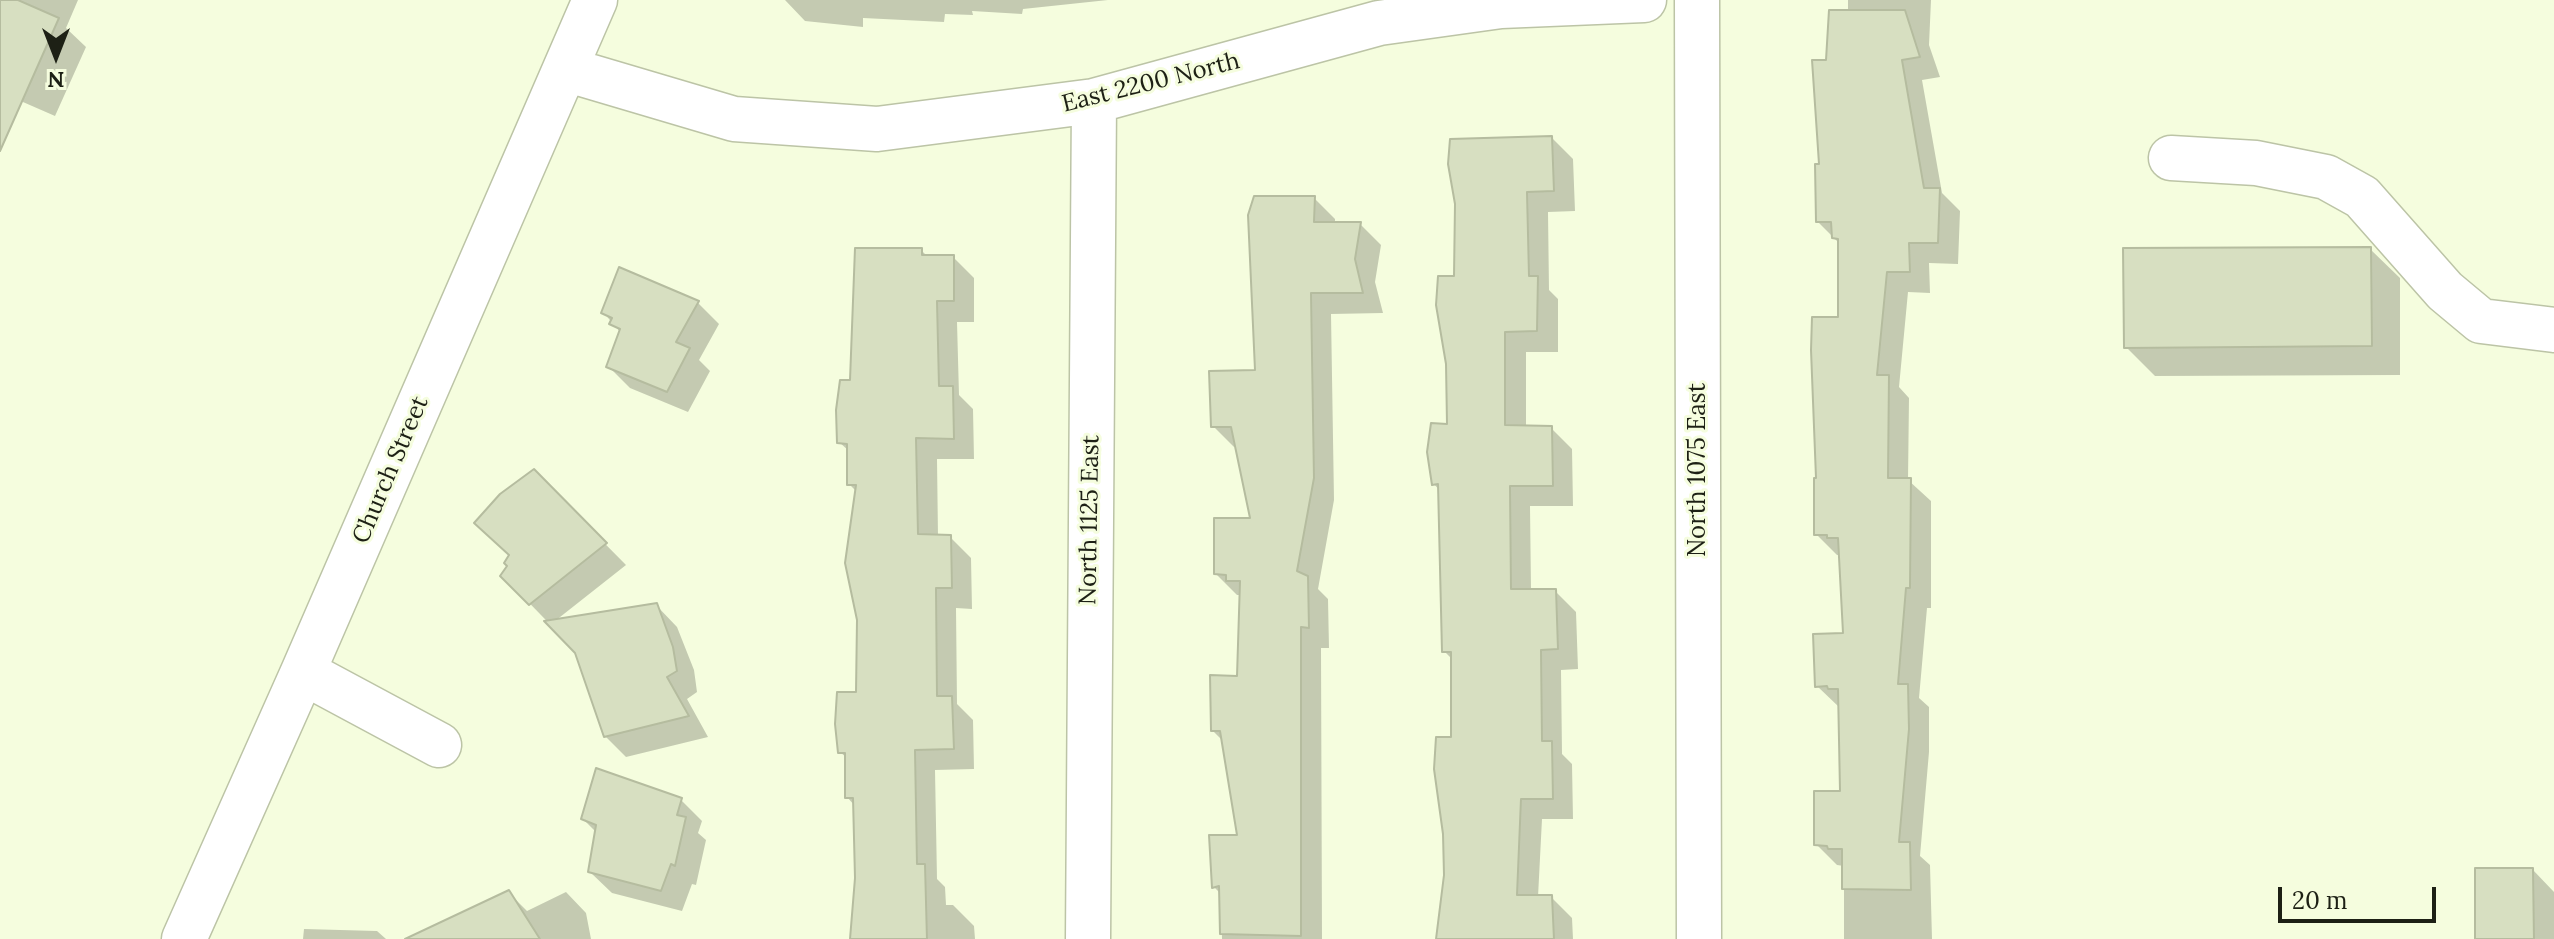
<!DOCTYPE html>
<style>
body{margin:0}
#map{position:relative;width:2554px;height:939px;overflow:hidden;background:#f5fdde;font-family:Lora,serif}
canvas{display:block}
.north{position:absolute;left:16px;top:16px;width:80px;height:80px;-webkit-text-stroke:6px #f5fdde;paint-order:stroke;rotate:180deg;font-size:22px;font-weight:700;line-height:32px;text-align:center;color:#1d2015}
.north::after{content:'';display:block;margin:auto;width:28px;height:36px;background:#1d2015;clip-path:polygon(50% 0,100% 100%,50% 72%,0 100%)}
.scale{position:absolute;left:2278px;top:887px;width:158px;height:36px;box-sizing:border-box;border:4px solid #1d2015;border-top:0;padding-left:10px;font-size:24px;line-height:28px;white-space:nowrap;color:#1d2015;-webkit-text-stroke:6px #f5fdde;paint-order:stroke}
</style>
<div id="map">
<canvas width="2554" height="939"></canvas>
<div class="north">N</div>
<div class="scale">20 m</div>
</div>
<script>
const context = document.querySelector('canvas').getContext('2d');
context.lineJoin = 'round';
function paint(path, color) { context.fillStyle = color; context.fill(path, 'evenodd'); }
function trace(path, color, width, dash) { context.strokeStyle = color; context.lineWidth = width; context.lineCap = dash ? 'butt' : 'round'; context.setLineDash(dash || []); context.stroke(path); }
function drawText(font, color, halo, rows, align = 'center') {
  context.font = font + ' Lora,serif'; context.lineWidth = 6; context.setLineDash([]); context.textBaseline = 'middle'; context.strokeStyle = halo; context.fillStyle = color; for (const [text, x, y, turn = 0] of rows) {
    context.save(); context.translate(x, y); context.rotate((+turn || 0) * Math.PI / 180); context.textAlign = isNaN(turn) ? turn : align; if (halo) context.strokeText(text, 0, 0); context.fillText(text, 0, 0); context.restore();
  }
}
paint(new Path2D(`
 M0,0H78L66,28L86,47L55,116L0,92Z
 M785,0H1108L1023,9L1022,14L972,11L973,15L945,14L944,22L863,18V27L805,21Z
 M1848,0H1931L1929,45L1940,77L1922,80L1942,193L1960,211L1958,264L1929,263L1930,293L1908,292L1899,387L1909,398L1908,480L1931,501V608H1927L1919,698L1929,707V752L1920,856L1930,865L1932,939H1844V866L1837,865L1816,844L1842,793L1839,707L1817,686L1845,635L1841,555H1837L1816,534L1819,480L1840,319V244L1818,222L1828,62L1848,12Z
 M1552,138L1573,159L1575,211L1548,212L1549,290L1558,299V352H1526V427L1551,428L1572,449L1573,506H1530L1531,591H1555L1576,612L1578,669L1561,670L1562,754L1572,764L1573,819H1542L1538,897H1551L1572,918L1573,939H1442L1453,739V660L1444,651L1440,491L1434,484L1449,426L1456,278Z
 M1314,198L1335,219V224H1360L1381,245L1375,282L1383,313L1331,314L1334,500L1318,589L1328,599L1329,648H1321L1322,939H1222L1221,894L1214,887L1239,837L1224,742L1212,730L1239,678L1241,595H1237L1216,574L1252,520L1237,447H1234L1213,426L1257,372Z
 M2370,249L2400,278V375L2155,376L2126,347Z
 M921,250L928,257H953L974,278V322H957L959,395L973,409L974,459H937L938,537H950L971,558L972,609L956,608L957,704L973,720L974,769L935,770L937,879L945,887L946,905H953L974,926L975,939H852L857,878L855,806L847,797V758L840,752L858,694L857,492L849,484V451L839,442L852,382Z
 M621,270L698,303L719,324L699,360L710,371L688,412L630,388L609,367L621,333L603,312Z
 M534,472L626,565L555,621L656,605L677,627L694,670L697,692L687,699L708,737L626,757L605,736L577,652L503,576L510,566Z
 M681,800L702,821L698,833L706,840L696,885L692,884L682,911L612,893L590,872L596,832L583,819Z
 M2533,870L2554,892V939H2477Z
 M508,892L527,911L566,892L586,913L591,939H473Z
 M304,929L377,931L386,939H303Z`), '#0003');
const building = new Path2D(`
 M0,0H18L59,18L0,151Z
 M1829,10H1905L1920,57L1902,60L1924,188H1940L1938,243H1909L1910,272H1887L1877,375H1889L1888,478H1911L1910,588H1906L1898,684H1908L1909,729L1899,842H1910L1911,890L1842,889V849H1828L1827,846L1814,845V791H1840L1838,689H1828L1827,686L1815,687L1813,634L1843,633L1838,538H1827V535H1814V478H1816L1811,350L1812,317H1838V239L1832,238L1831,222H1816L1815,164H1819L1812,60H1826Z
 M1552,136L1554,191L1527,192L1529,276H1538L1537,331L1505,332V425L1552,426L1553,486H1510L1511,589H1556L1558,649L1541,650L1542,741H1552L1553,799H1521L1517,895H1552L1554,939H1436L1444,875L1443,834L1434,769L1436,737H1451V652H1442L1438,484L1432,485L1427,452L1431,423L1447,424L1446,364L1436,305L1438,276H1454L1455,204L1448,164L1450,139Z
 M1254,196H1315L1314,222H1361L1355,259L1363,293H1311L1314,478L1297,571L1308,576L1309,628L1301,627V936L1220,934L1219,886L1212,888L1209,835H1237L1220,731H1211L1210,675L1237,676L1240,581H1226V575L1214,574V518H1250L1231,427H1211L1209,371L1255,370L1248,215Z
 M2371,247L2372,346L2124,348L2123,248Z
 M855,248H922V255H954V301H937L939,386H953L954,439L916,438L918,534L951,535L952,588H936L937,696H952L954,749L915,750L917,864H925L927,939H850L855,878L853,798H845V753H838L835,724L837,692H856L857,620L845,563L856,485H847V444L837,443L836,410L840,380H850Z
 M619,267L699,301L676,342L690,348L667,392L606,367L620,329L609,324L612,318L601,313Z
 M534,469L607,543L529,605L500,576L507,566L504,563L509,555L474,523L500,494Z
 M657,603L673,647L677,671L667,677L689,716L604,737L575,653L544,621Z
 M596,768L682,798L677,815L686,817L675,866L671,864L661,891L588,872L596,825L581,819Z
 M2475,868H2533L2534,939H2475Z
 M509,890L540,939H405Z`);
paint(building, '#d7dfc1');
trace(building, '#b5bc9f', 2);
const minor = new Path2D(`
 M1697,0L1699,939
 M565,69L734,119L877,129L1094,101L1379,23L1501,6L1644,0
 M2171,158L2256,163L2326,177L2362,197L2445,291L2481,321L2554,330
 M303,672L439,745
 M184,939L303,672L595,0
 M1088,939L1094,101`);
trace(minor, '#bcc4a6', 47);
trace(minor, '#fff', 44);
drawText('24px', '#1d2015', '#f5fdde', [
 ["East 2200 North",1151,83,-14],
 ["Church Street",391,470,-67],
 ["North 1075 East",1698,470,-90],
 ["North 1125 East",1090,520,-89]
]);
</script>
